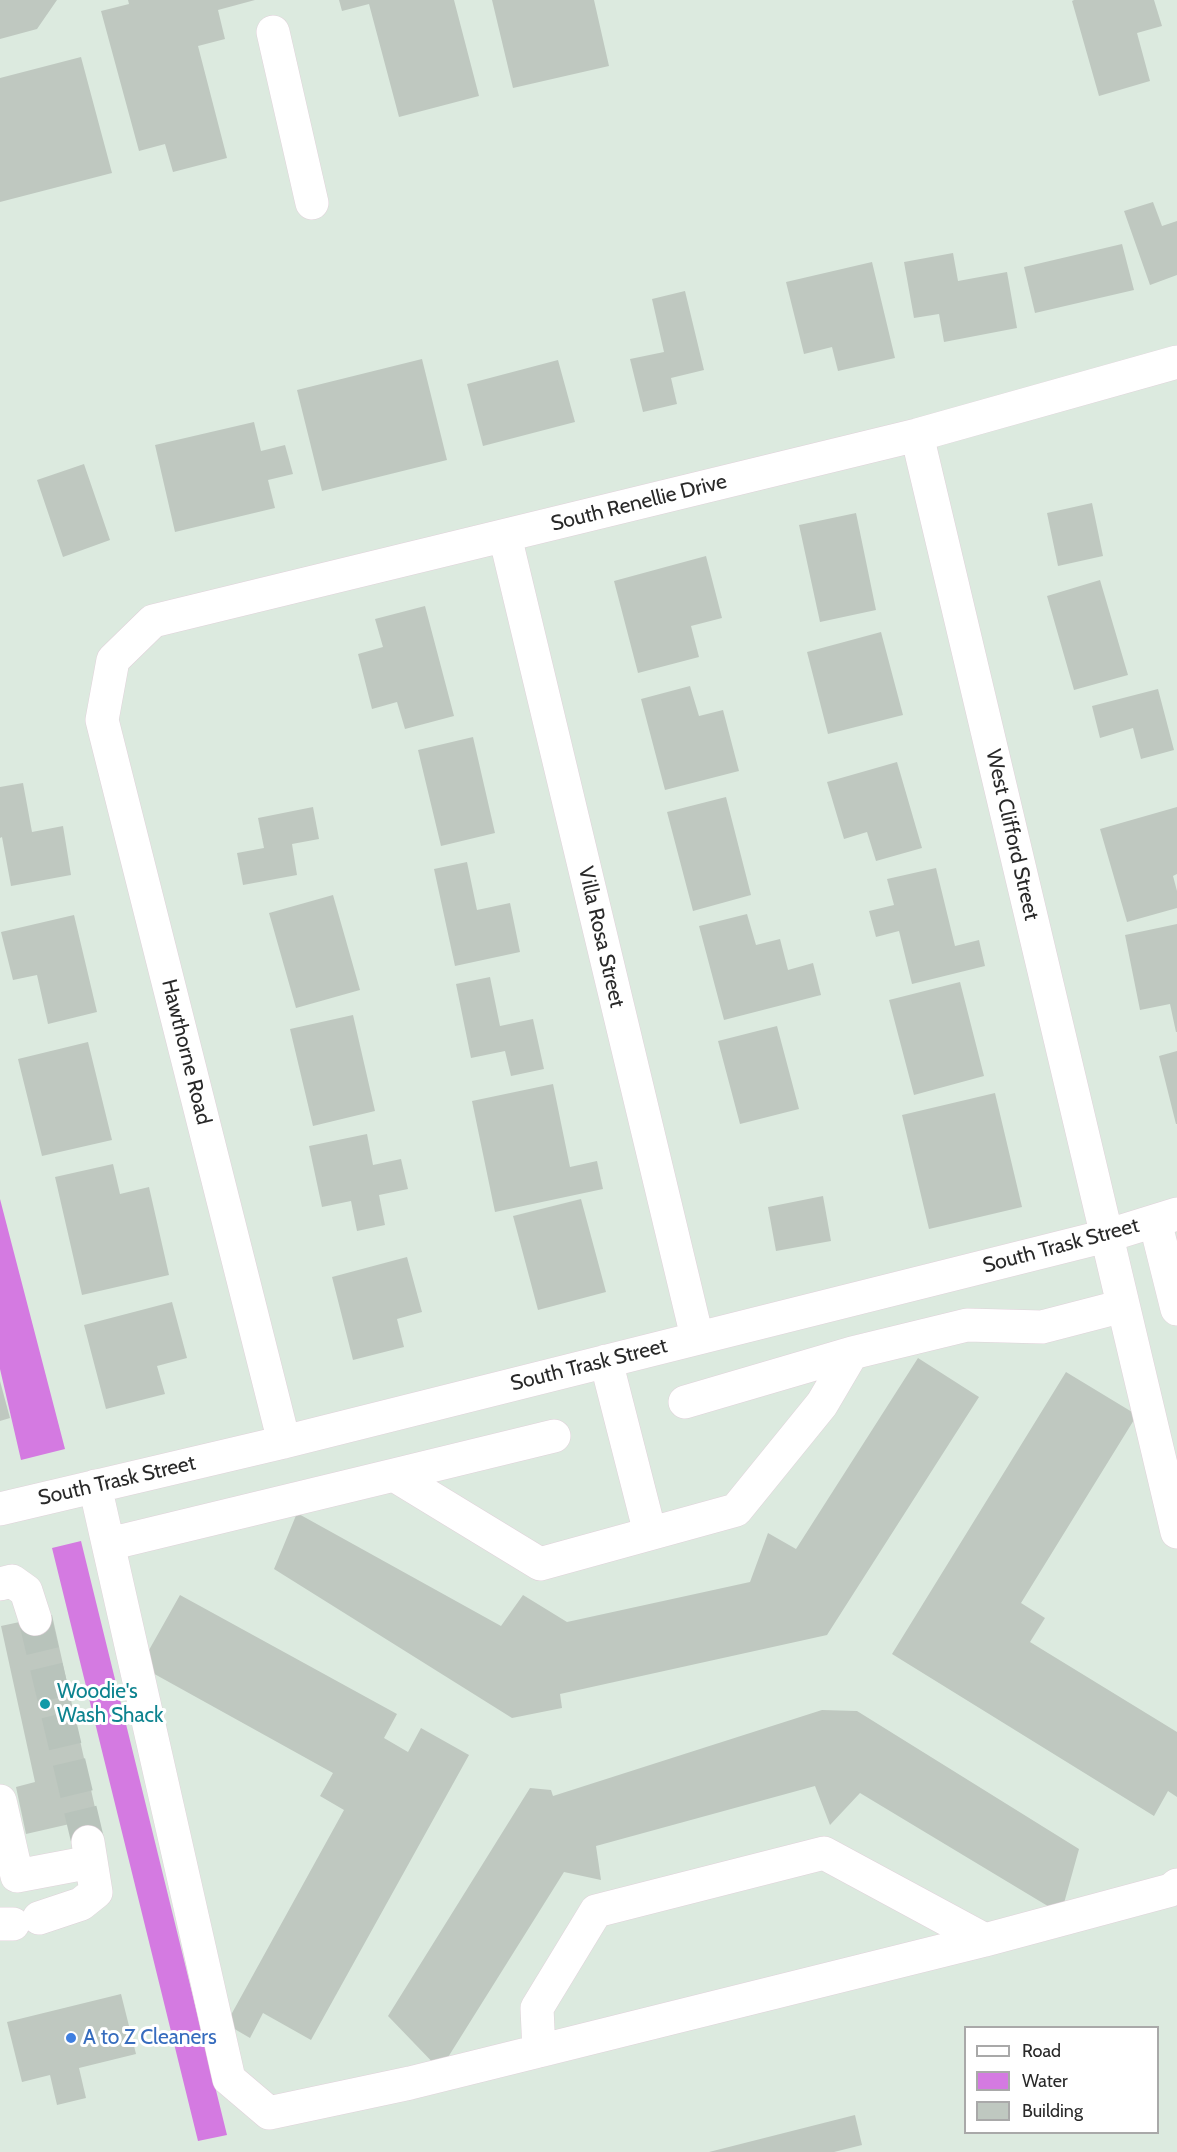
<!DOCTYPE html>
<style>
body{margin:0}
#map{position:relative;width:1177px;height:2152px;overflow:hidden;background:#dceadf;font-family:Cabin,sans-serif}
canvas{display:block}
.legend{position:absolute;left:964px;top:2026px;width:195px;height:108px;box-sizing:border-box;background:#fff;border:2px solid #a9a9a9;margin:0;padding:8px 10px;list-style:none;font-size:18px;color:#292929}
.legend li{display:flex;align-items:center;gap:12px;height:30px}
.legend b{width:30px;border:2px solid #a9a9a9}
</style>
<div id="map">
<canvas width="1177" height="2152"></canvas>
<ul class="legend">
<li><b style="height:8px;background:#fff"></b>Road</li>
<li><b style="height:16px;background:#d47ae1"></b>Water</li>
<li><b style="height:16px;background:#bfc8c0"></b>Building</li>
</ul>
</div>
<script>
const context = document.querySelector('canvas').getContext('2d');
context.lineJoin = 'round';
function paint(path, color) { context.fillStyle = color; context.fill(path, 'evenodd'); }
function trace(path, color, width, dash) { context.strokeStyle = color; context.lineWidth = width; context.lineCap = dash ? 'butt' : 'round'; context.setLineDash(dash || []); context.stroke(path); }
function drawText(font, color, halo, rows, align = 'center') {
  context.font = font + ' Cabin,sans-serif'; context.lineWidth = 6; context.setLineDash([]); context.textBaseline = 'middle'; context.strokeStyle = halo; context.fillStyle = color; for (const [text, x, y, turn = 0] of rows) {
    context.save(); context.translate(x, y); context.rotate((+turn || 0) * Math.PI / 180); context.textAlign = isNaN(turn) ? turn : align; if (halo) context.strokeText(text, 0, 0); context.fillText(text, 0, 0); context.restore();
  }
}
paint(new Path2D(`
 M0,1199L65,1449L21,1460L0,1369Z
 M81,1541L227,2135L198,2141L52,1548Z`), '#d47ae1');
paint(new Path2D(`
 M0,0H57L37,29L0,39Z
 M128,0H255L218,10L225,39L198,46L227,158L173,172L165,144L139,151L101,11L129,4Z
 M339,0H454L479,96L399,117L369,4L342,11Z
 M492,0H594L609,66L513,88Z
 M1074,0H1154L1162,26L1137,33L1150,81L1099,96L1072,1Z
 M81,57L112,173L0,202V78Z
 M1153,202L1162,226L1177,221V275L1150,285L1124,211Z
 M1122,244L1134,290L1035,313L1024,267Z
 M953,253L958,281L1007,272L1017,328L944,342L939,314L914,318L904,262Z
 M872,262L895,358L838,371L832,347L804,354L786,282Z
 M685,291L704,370L671,378L677,404L643,412L630,359L664,352L652,299Z
 M422,359L447,460L322,491L297,390Z
 M558,360L575,422L483,446L467,384Z
 M254,422L261,451L285,445L293,474L268,480L275,508L175,532L155,445Z
 M84,464L110,540L63,557L37,480Z
 M1092,503L1103,556L1058,566L1047,513Z
 M856,513L876,610L820,622L799,525Z
 M706,556L722,618L691,626L699,657L638,673L614,581Z
 M1100,580L1128,675L1074,690L1047,596Z
 M425,606L454,716L405,729L397,702L372,709L358,654L383,647L375,619Z
 M881,632L903,715L828,734L807,652Z
 M690,686L699,716L723,710L739,771L665,790L641,699Z
 M1158,689L1174,750L1141,759L1133,728L1100,738L1092,706Z
 M473,737L495,833L441,846L418,750Z
 M897,762L922,848L876,861L867,832L844,839L827,782Z
 M23,783L32,832L63,826L71,875L11,886L2,837L0,838V787Z
 M726,797L751,895L693,911L667,812Z
 M313,807L319,839L292,844L297,875L243,885L237,853L264,848L258,818Z
 M1177,807V874L1173,876L1177,891V908L1127,922L1100,829Z
 M467,862L477,910L510,903L520,952L455,966L434,869Z
 M936,868L955,946L979,940L985,966L912,984L899,931L876,937L869,911L894,905L887,879Z
 M333,895L360,990L296,1008L269,913Z
 M747,914L756,945L780,939L788,970L813,963L821,995L724,1020L699,926Z
 M74,915L97,1012L48,1024L37,975L13,980L1,932Z
 M1177,924V1032H1176L1170,1004L1140,1010L1125,935Z
 M490,977L500,1026L533,1019L544,1069L511,1076L505,1051L471,1058L456,984Z
 M960,982L984,1076L914,1095L889,1000Z
 M353,1015L375,1111L313,1126L290,1029Z
 M777,1026L799,1109L740,1124L718,1041Z
 M88,1042L112,1140L42,1156L18,1059Z
 M1177,1051V1124H1176L1159,1056Z
 M553,1084L570,1167L597,1161L603,1189L495,1212L472,1101Z
 M995,1093L1022,1207L929,1229L902,1115Z
 M367,1134L373,1165L401,1159L408,1189L379,1195L385,1225L357,1231L351,1201L322,1207L309,1146Z
 M113,1164L120,1194L149,1187L169,1275L82,1295L55,1177Z
 M823,1196L831,1241L776,1251L768,1207Z
 M581,1199L606,1292L538,1310L513,1216Z
 M407,1257L422,1312L397,1319L404,1347L353,1360L332,1277Z
 M172,1302L187,1358L157,1366L165,1394L106,1409L84,1325Z
 M918,1358L979,1397L827,1635L560,1694L562,1708L512,1718L274,1569L297,1513L501,1626L523,1595L567,1622L750,1582L768,1533L796,1549Z
 M1066,1372L1137,1415L1021,1603L1045,1618L1030,1642L1177,1732V1797L1168,1791L1154,1816L892,1654Z
 M0,1381L10,1418L0,1421Z
 M180,1595L397,1714L384,1738L408,1752L421,1728L469,1755L311,2040L263,2013L250,2038L226,2024L344,1810L320,1796L333,1773L140,1666Z
 M52,1615L102,1839L78,1845L74,1823L26,1834L16,1787L35,1782L1,1626Z
 M822,1710L857,1711L1079,1849L1061,1914L860,1793L830,1825L815,1786L596,1846L601,1880L564,1872L440,2070L388,2016L530,1788L551,1790L553,1796Z
 M121,1994L136,2054L79,2068L86,2098L57,2105L50,2075L22,2082L7,2022Z
 M855,2115L862,2145L834,2152H709Z`), '#bfc8c0');
trace(new Path2D(`
 M35,1619L88,1842`), '#b8c3bb', 33, [33, 16]);
const minor = new Path2D(`
 M273,32L312,203
 M917,435L1177,1532
 M505,536L697,1337
 M1155,1221L1177,1309
 M606,1361L650,1533
 M685,1402L852,1353
 M284,1442L102,720L113,660L153,621L917,435L1177,362
 M394,1475L554,1436
 M95,1486L229,2079L269,2113L410,2083L539,2051L537,2008L596,1911L824,1853L985,1940L1171,1890L1177,1885
 M0,1509L284,1442L1106,1236L1177,1214
 M109,1544L394,1475L540,1564L736,1510L822,1404L852,1353L967,1325L1042,1327L1123,1306
 M0,1584L12,1581L26,1591L35,1619
 M0,1801L17,1876L91,1862
 M39,1918L81,1904L96,1892L88,1842
 M0,1924H13
 M539,2051L985,1940`);
trace(minor, '#e0d2da', 34);
trace(minor, '#fff', 33);
for (const [x, y, r, color] of [
 [45,1704,6,"#0f9aa8"],
 [71,2038,6,"#3f7fe0"]
]) { const dot = new Path2D(); dot.arc(x, y, r, 0, 2 * Math.PI); context.fillStyle = color; context.fill(dot); trace(dot, '#fff', 2); }
drawText('21px', '#292929', '#fff', [
 ["South Renellie Drive",639,503,-14],
 ["West Clifford Street",1012,835,77],
 ["Villa Rosa Street",601,937,77],
 ["Hawthorne Road",186,1052,76],
 ["South Trask Street",1061,1246,-15],
 ["South Trask Street",589,1365,-14],
 ["South Trask Street",117,1481,-13]
]);
drawText('21px', '#0d838f', '#fff', [
 ["Woodie's",57,1692],
 ["Wash Shack",57,1716]
], 'left');
drawText('21px', '#366cbe', '#fff', [
 ["A to Z Cleaners",83,2038]
], 'left');
</script>
